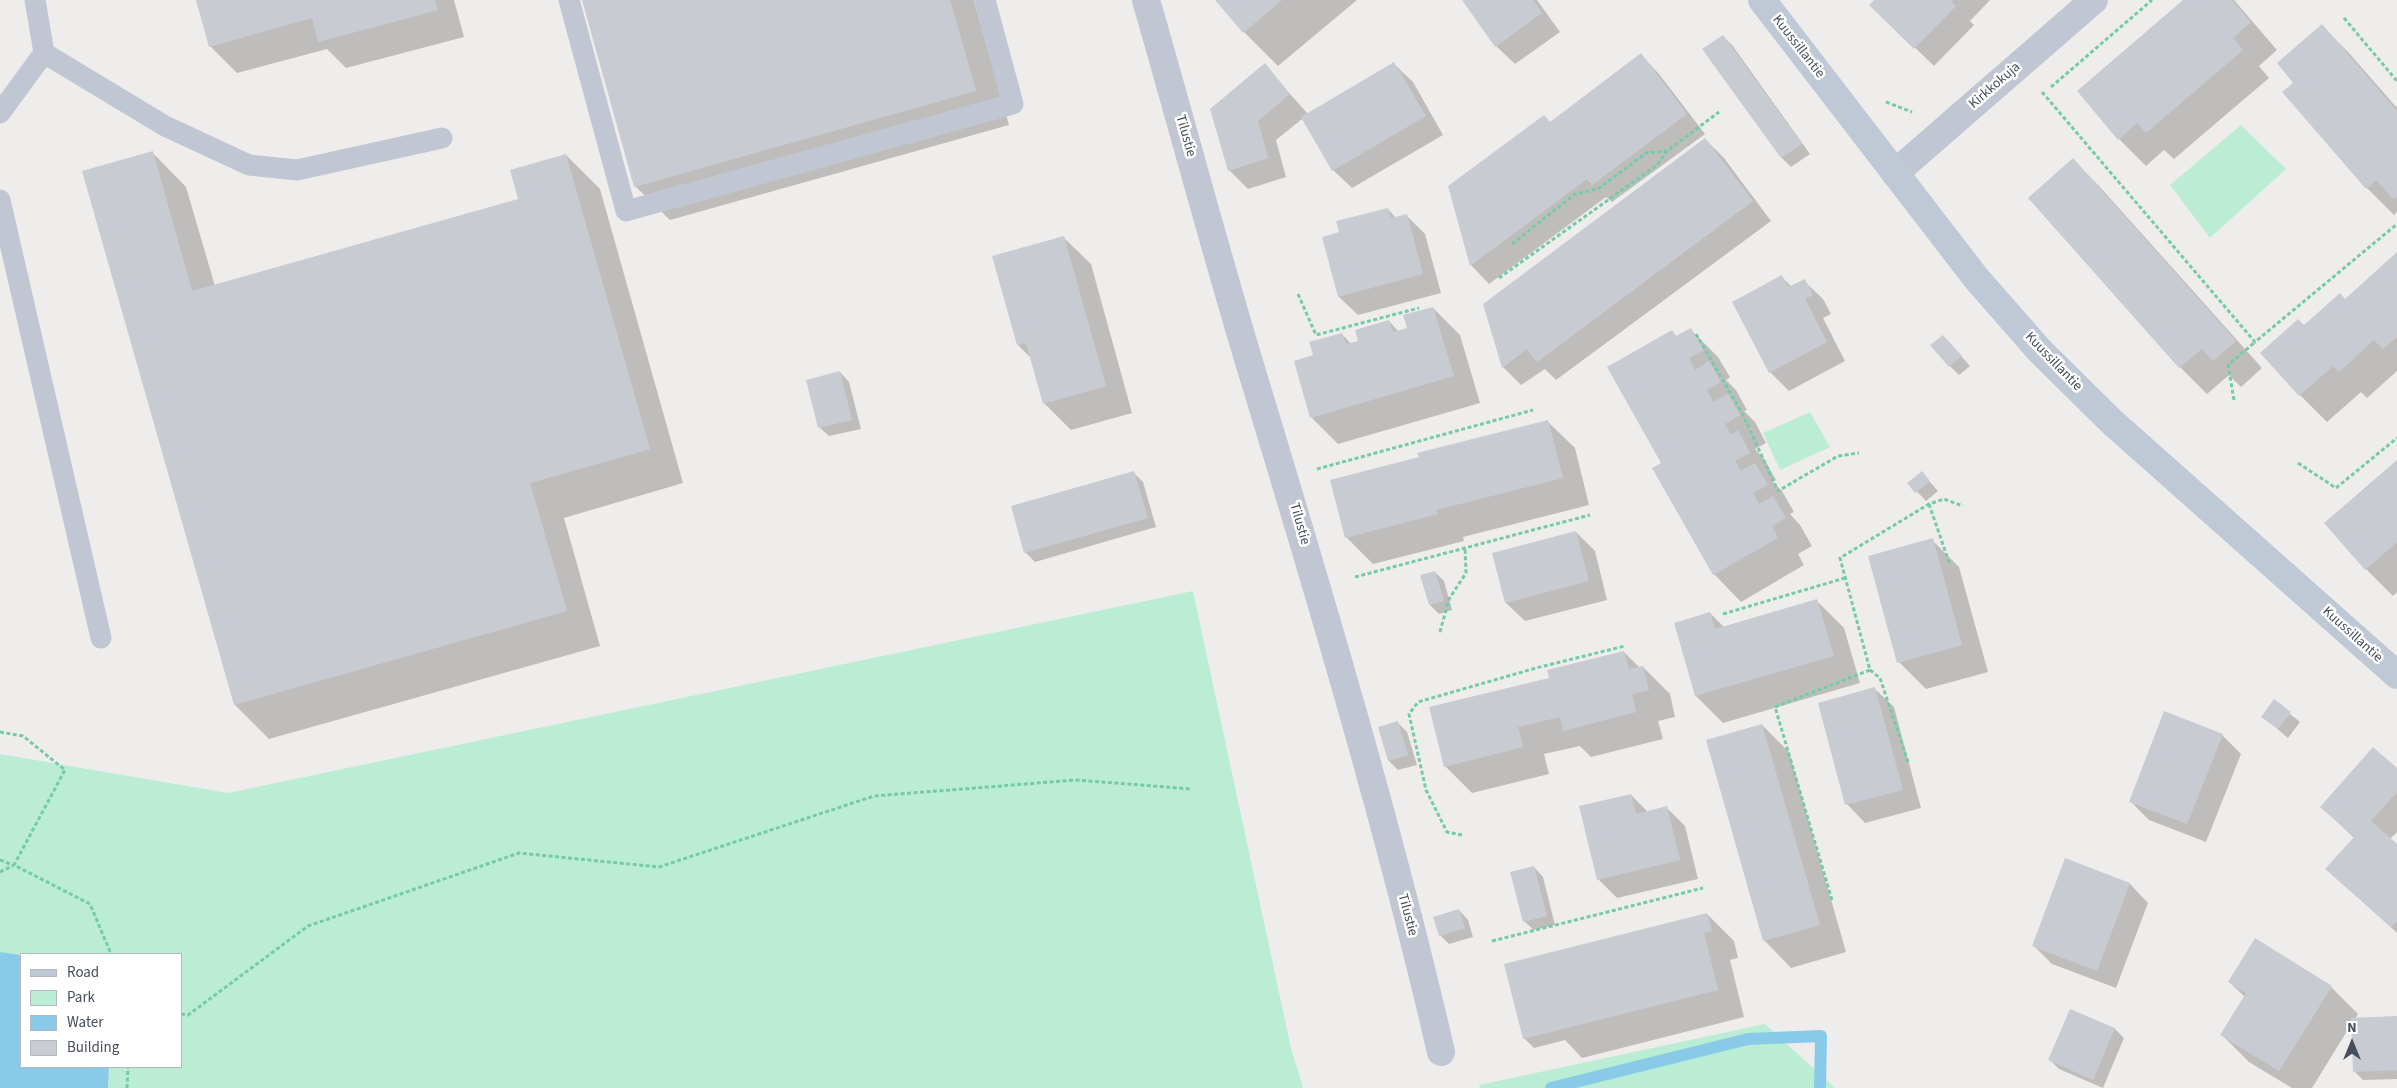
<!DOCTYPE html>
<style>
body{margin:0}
#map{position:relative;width:2397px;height:1088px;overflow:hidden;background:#efedec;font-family:"Source Sans 3",sans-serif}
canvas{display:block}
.legend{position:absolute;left:20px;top:953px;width:162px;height:115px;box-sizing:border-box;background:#fff;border:1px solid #b5b8bd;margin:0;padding:6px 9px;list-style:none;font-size:15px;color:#454e59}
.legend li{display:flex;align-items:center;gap:10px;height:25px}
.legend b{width:25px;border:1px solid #b5b8bd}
.north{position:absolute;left:2327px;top:1018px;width:50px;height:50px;-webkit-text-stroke:4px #fff;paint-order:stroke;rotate:0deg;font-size:14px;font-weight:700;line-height:20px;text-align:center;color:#454e59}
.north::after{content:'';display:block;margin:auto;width:18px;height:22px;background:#454e59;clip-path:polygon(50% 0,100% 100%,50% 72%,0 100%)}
</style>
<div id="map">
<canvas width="2397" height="1088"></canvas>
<ul class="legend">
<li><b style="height:6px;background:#bfc8d5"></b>Road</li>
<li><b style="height:14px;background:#bbedd4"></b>Park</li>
<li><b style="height:14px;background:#89cae9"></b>Water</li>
<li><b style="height:14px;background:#c9cbd2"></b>Building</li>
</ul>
<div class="north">N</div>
</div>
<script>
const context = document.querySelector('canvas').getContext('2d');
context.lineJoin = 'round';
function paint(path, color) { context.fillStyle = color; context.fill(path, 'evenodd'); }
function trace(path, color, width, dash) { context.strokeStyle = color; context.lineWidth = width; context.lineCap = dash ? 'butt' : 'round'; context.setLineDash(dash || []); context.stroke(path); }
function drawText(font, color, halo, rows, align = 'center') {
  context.font = font + ' "Source Sans 3",sans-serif'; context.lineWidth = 5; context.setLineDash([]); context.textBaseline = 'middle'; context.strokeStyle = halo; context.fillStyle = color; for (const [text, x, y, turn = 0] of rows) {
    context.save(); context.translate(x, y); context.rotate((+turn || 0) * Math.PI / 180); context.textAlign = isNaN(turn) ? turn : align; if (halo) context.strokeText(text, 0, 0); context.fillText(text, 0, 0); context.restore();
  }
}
paint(new Path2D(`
 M2241,125L2286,169L2210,238L2170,185Z
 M1810,412L1830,447L1780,470L1763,433Z
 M1193,591L1291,1048L1303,1088H108L109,1067H181V954L21,955L0,952V754L228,793Z
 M1765,1024L1835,1088H1480L1479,1085Z`), '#bbedd4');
paint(new Path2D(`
 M0,952L21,955V1067H109L108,1088H0Z`), '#89cae9');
paint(new Path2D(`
 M198,0H454L464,37L346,68L327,49L237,73L210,46Z
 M583,0H974L1009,125L670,220L635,186Z
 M1217,0H1357L1278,66L1244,32Z
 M1464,0H1537L1560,32L1515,64L1496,46Z
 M1876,0H1990L1970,21L1974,25L1934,66L1871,5Z
 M2185,0H2234L2277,50L2259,66L2269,78L2174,159L2164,150L2146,166L2119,139Z
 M2322,26L2349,53L2397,108V212L2394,215L2367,188L2295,83Z
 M1723,36L1732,45L1810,154L1791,167L1782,158L1704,50Z
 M1641,55L1659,74L1705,134L1612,202L1606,197L1489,284L1471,265L1551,123Z
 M1394,64L1413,82L1443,135L1352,188L1333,170L1302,119L1276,140L1286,177L1248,189L1229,170L1264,65L1308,114Z
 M1705,139L1724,158L1771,221L1556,380L1545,369L1521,385L1503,367Z
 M152,152L186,187L215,286L519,200L566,155L600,189L683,483L564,518L600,646L269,739L235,705Z
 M2073,160L2100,187L2262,368L2241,387L2229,375L2207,394L2180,367L2030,198Z
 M1388,209L1396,218L1406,215L1425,234L1441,293L1358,315L1339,297L1341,233Z
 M1063,237L1091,264L1132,413L1071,430L1044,403L1031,358L1018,345L994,256Z
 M2397,254V371L2367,398L2361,392L2327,422L2300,395L2304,327L2345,301Z
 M1782,277L1792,287L1804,281L1823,299L1831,314L1823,318L1845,361L1789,391L1770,372Z
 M1433,308L1460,335L1480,403L1338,444L1311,417L1314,356L1342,334L1351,344L1360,342L1389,321L1399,332L1408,329Z
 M1691,330L1718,357L1730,377L1726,380L1736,390L1747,410L1744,411L1755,422L1766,443L1755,449L1764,459L1776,480L1773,482L1782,491L1794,512L1790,514L1800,525L1812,546L1798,554L1804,565L1741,602L1714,574L1663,463L1672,332L1677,337Z
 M1952,346L1970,366L1959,375L1950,366Z
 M840,372L849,382L861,429L829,436L819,427Z
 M1547,421L1575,448L1589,505L1463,537L1464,541L1373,564L1346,537L1420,458Z
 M2397,461V592L2393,596L2366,569Z
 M1134,473L1143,482L1156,527L1035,562L1025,552Z
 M1922,473L1938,491L1926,501L1909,483Z
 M1576,532L1595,551L1607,600L1525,621L1506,603L1493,554Z
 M1932,540L1959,567L1988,672L1926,689L1899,662Z
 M1435,572L1444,581L1452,610L1439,614L1430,605Z
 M1817,601L1844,628L1860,683L1723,723L1696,696L1675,624L1710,613L1725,628Z
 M1624,652L1640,668L1643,667L1670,694L1675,717L1658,721L1663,739L1591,757L1580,746L1544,754L1549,774L1472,793L1445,766L1551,679Z
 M1875,689L1894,707L1921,808L1865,823L1847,804Z
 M2274,701L2300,722L2288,738L2262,716Z
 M1398,723L1407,732L1417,765L1398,770L1389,761L1380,728Z
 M1762,725L1789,752L1846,952L1791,968L1764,940Z
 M2222,735L2241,754L2206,842L2149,820L2130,801Z
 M2397,769V832L2390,839L2397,845V933L2327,869L2354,838L2322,807Z
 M1631,795L1648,812L1666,807L1685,826L1698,879L1617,898L1598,879Z
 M2066,860L2130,884L2148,903L2116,988L2052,964L2033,945Z
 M1534,867L1543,877L1555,925L1534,930L1524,921Z
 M1459,910L1468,920L1473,937L1449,944L1440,935Z
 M1707,914L1734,941L1738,958L1730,960L1744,1017L1582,1058L1565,1040L1534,1048L1524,1038Z
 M2229,982L2331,987L2358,1014L2355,1019L2397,1017V1079L2363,1080L2354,1071L2352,1023L2312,1088H2292L2249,1062L2222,1035L2245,997Z
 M2071,1010L2115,1029L2124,1038L2103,1088L2059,1069L2050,1060Z`), '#0003');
trace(new Path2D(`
 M1551,1088L1748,1039L1821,1036L1820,1088`), '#89cae9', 12);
paint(new Path2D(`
 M196,0H435L438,10L318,42L312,18L209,47Z
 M582,0H950L976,91L634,187Z
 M1215,0H1282L1243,33Z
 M1462,0H1533L1542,13L1495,47Z
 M1874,0H1953L1952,2L1956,6L1914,49L1869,5Z
 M2183,0H2232L2251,22L2233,38L2243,50L2146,133L2137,123L2118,140L2077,91Z
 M2322,24L2397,111V196L2393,199L2376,180L2366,189L2282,92L2293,83L2277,63Z
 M1723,35L1802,144L1781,158L1702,49Z
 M1641,53L1687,114L1592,185L1587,179L1470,266L1448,186L1544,115L1550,122Z
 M1394,62L1426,116L1332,171L1301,117Z
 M1265,63L1290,94L1258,121L1268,158L1228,171L1210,109Z
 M1705,138L1753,201L1537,362L1527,349L1502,368L1483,304Z
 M153,151L192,291L518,199L510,170L566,154L650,449L530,483L567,611L234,705L82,171Z
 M2073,158L2236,341L2213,361L2202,349L2179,368L2028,198Z
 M1388,208L1391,218L1407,214L1423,274L1338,297L1322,237L1339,232L1336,221Z
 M1064,236L1106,386L1043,404L1026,343L1017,345L992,256Z
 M2397,252V337L2383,349L2374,340L2339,372L2333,366L2299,396L2260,353L2298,319L2304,325L2340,293L2345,299Z
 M1782,275L1788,287L1805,279L1813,295L1805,299L1827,342L1769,373L1732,302Z
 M1433,307L1454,376L1310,418L1294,361L1313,355L1309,342L1342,333L1346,344L1358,341L1355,330L1389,320L1393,332L1407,328L1403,315Z
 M1691,328L1704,350L1689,358L1695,370L1709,361L1721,382L1707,390L1713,402L1728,394L1740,415L1725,424L1731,435L1738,430L1750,453L1735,461L1741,471L1755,463L1768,485L1753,493L1759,504L1773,496L1786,518L1772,526L1778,538L1713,575L1652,468L1661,463L1607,367L1672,330L1676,336Z
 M1943,335L1962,356L1949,367L1930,345Z
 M840,371L852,420L818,428L806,380Z
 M1548,420L1563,478L1436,510L1438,514L1345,538L1330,480L1419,457L1417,453Z
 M2397,460V542L2365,570L2324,523Z
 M1134,471L1148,518L1024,553L1011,506Z
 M1922,471L1930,481L1915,493L1907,483Z
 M1576,531L1589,581L1505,603L1492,553Z
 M1933,538L1962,645L1897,663L1868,556Z
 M1435,571L1444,601L1429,605L1420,575Z
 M1817,599L1834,656L1695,696L1674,623L1710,612L1715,629Z
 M1624,651L1629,669L1643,666L1649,690L1632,694L1636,712L1563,731L1560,717L1518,727L1523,747L1444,767L1429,707L1549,678L1547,670Z
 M1875,687L1903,790L1845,805L1818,703Z
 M2274,699L2291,712L2278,729L2261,717Z
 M2164,711L2223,734L2187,824L2129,802Z
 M1398,721L1408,755L1388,761L1378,727Z
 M1762,724L1820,925L1763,941L1706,740Z
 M2373,747L2397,768V792L2371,821L2397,844V921L2391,927L2325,869L2354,837L2320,807Z
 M1631,794L1636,814L1667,806L1680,860L1597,880L1579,806Z
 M2065,858L2130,883L2097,971L2032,946Z
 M1534,866L1547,916L1523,922L1510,872Z
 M1459,909L1465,928L1439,936L1433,917Z
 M1707,913L1712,931L1704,933L1718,990L1523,1039L1504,964Z
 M2255,938L2332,986L2279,1071L2220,1035L2246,993L2228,982Z
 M2070,1009L2115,1028L2093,1080L2048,1060Z
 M2397,1016V1070L2353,1072L2351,1018Z`), '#c9cbd2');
trace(new Path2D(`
 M2344,18L2397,81
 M2051,87L2152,0
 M2042,92L2255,342L2397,224
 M1886,102L1912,112
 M1512,244L1575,194L1598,189L1646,153L1667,151
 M1499,278L1657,165L1667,151L1719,112
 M1298,294L1316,335L1419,308
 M1696,334L1742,413L1778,491L1838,456L1859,453
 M2234,400L2228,365L2255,342
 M2298,463L2336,488L2397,438
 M1317,469L1533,410
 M1929,504L1950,565
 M1355,577L1590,515
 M1723,614L1845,578
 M1440,632L1449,599L1466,573L1465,548
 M1870,670L1880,678L1908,762
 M0,732L23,736L65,770L14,865L90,904L111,954
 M1462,835L1447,832L1426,790L1409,714L1418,702L1536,668L1625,646
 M0,860L13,865
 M0,872L14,865
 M1832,900L1775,707L1870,670L1840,558L1929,504L1944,499L1963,506
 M1492,941L1703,888
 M181,1014L188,1015L308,926L519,853L659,867L874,796L1076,780L1191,789
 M127,1088L128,1067`), '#74caa9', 3, [4, 2.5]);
trace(new Path2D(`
 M569,0L626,211L1013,104L985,0
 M44,53L165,126L249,165L297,170L442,138
 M0,113L44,53L35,0
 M0,200L101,638`), '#c0c7d2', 21);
trace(new Path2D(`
 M1146,0C1183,128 1217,258 1256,385C1323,606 1389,827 1441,1052
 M1895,173L2094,0`), '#c0c7d2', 28);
trace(new Path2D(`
 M1762,0L1976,278L2040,351L2112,422L2397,675`), '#bfc8d5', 28);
drawText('14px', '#454e59', '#fff', [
 ["Kuussillantie",1798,47,52],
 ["Kirkkokuja",1995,86,-41],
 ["Tilustie",1185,136,74],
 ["Kuussillantie",2053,362,46],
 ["Tilustie",1299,524,74],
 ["Kuussillantie",2352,635,42],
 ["Tilustie",1407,915,75]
]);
</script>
